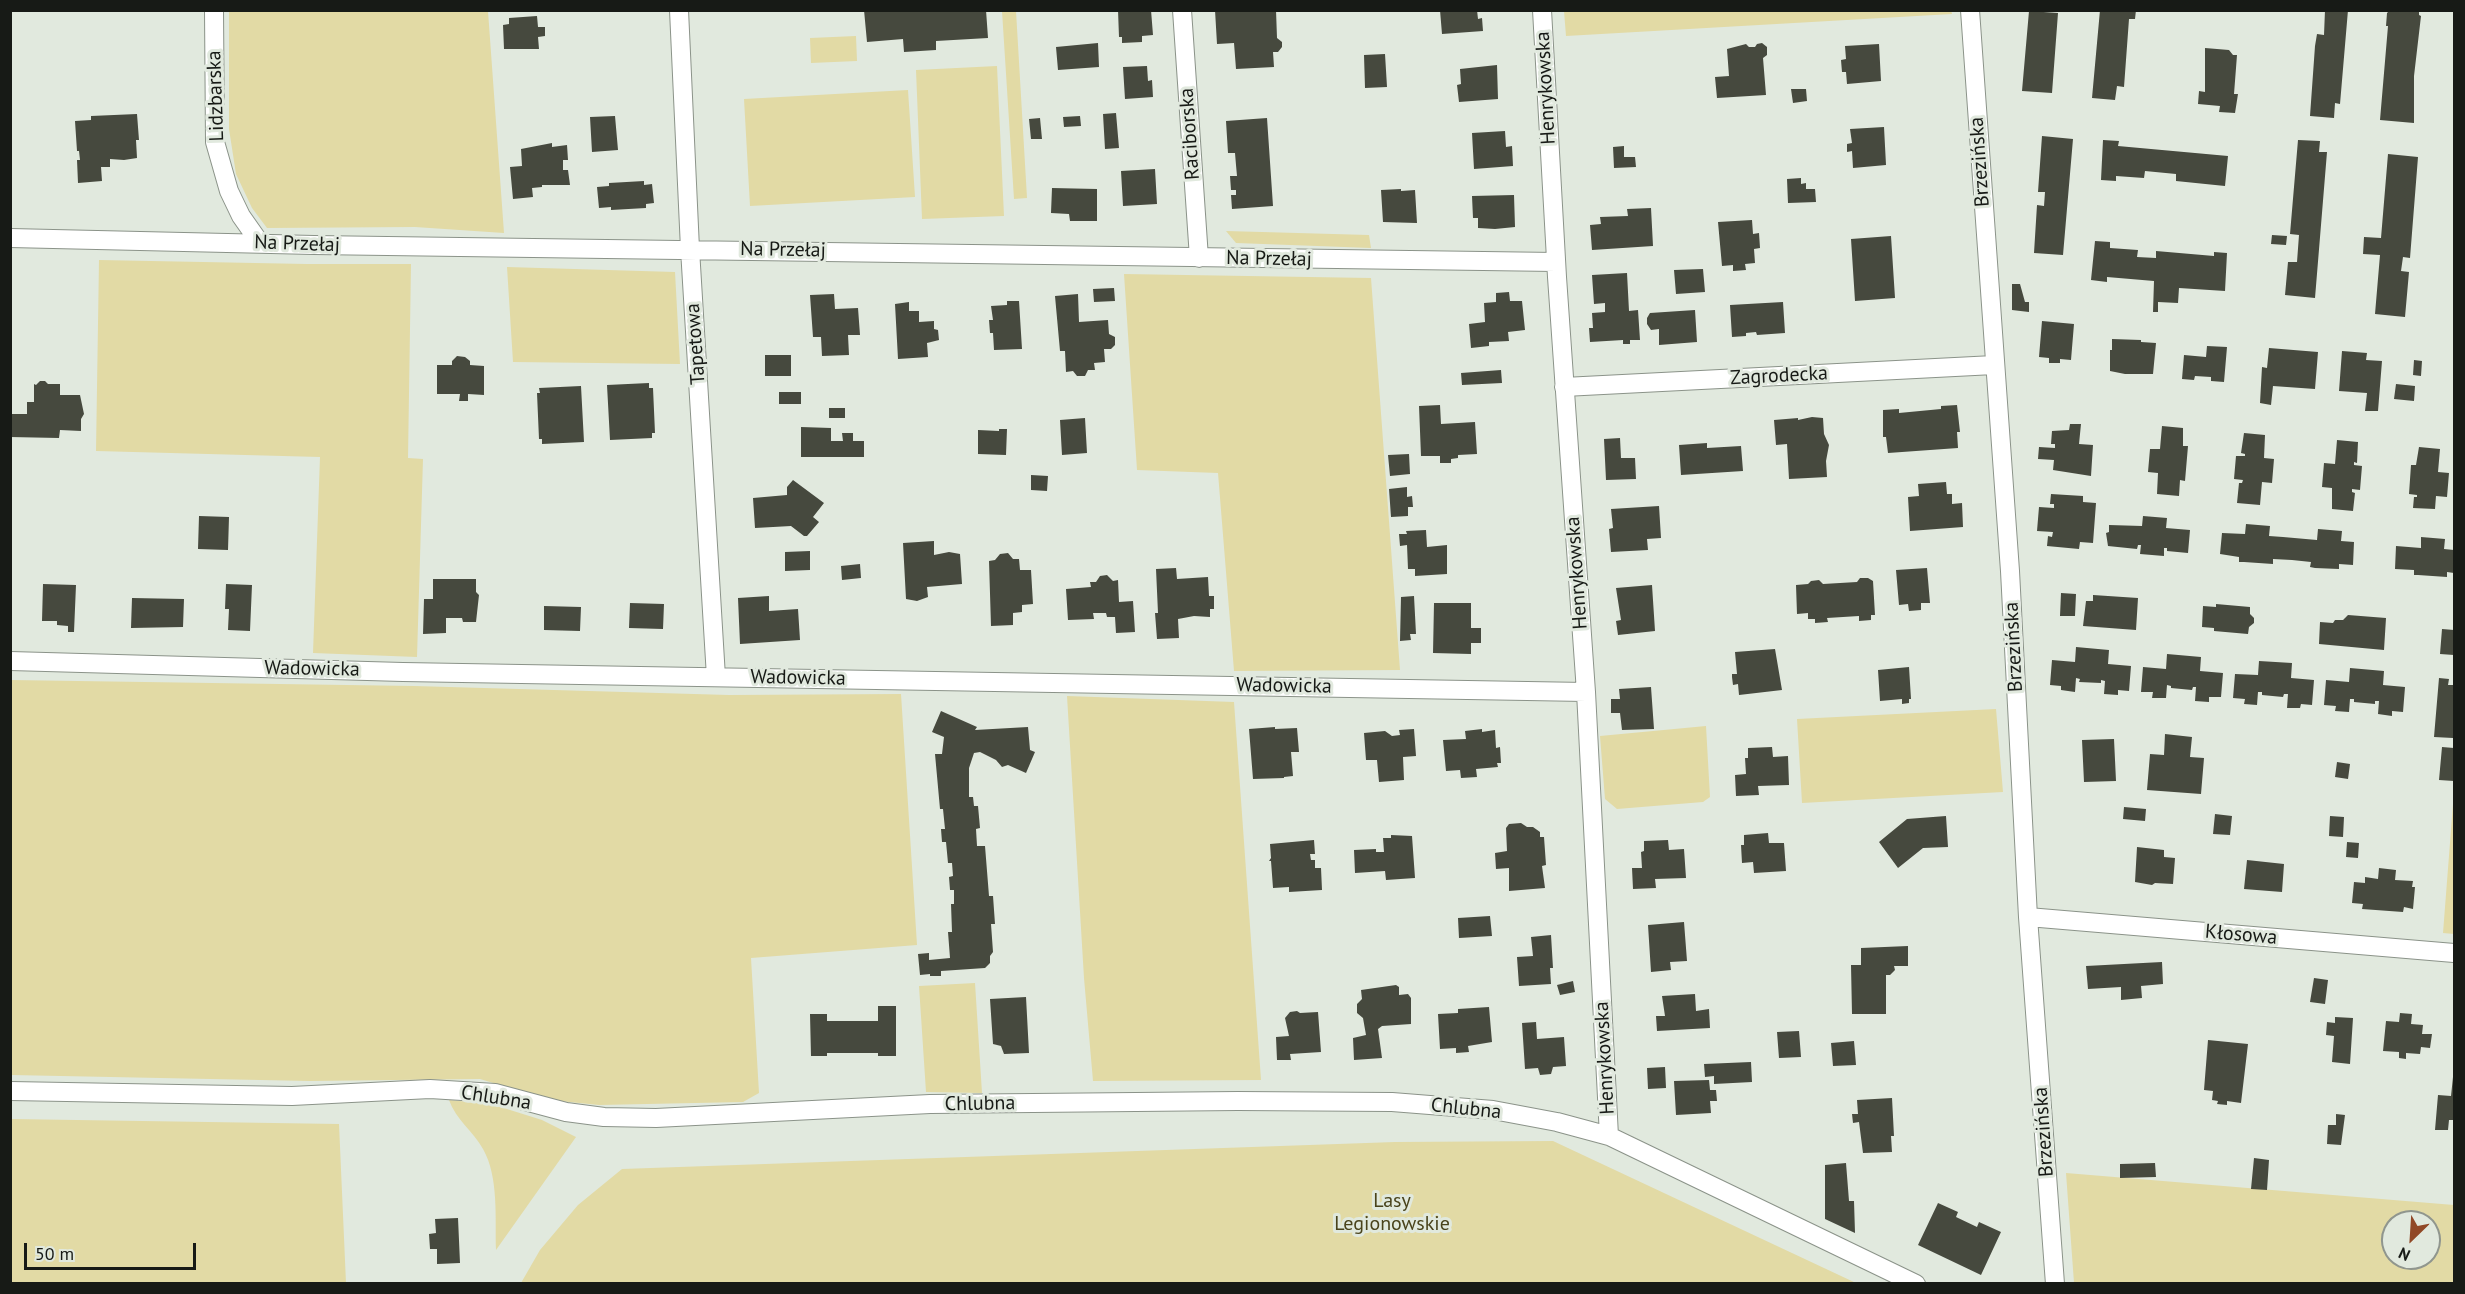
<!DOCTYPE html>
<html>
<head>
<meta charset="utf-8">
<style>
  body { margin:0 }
  #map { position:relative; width:2465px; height:1294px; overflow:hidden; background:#e1e9de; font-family:"PT Sans",sans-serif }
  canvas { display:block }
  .frame { position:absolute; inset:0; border:12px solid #171a16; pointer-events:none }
  .north { position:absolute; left:2381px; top:1210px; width:60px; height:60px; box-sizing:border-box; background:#e1e9de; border:2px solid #90968e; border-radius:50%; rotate:205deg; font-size:16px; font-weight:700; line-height:24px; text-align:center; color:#171a16 }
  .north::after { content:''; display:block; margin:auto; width:21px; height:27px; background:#914927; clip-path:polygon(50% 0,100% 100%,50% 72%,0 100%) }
  .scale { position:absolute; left:24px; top:1243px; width:172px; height:27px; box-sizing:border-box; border:3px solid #171a16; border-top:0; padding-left:8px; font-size:18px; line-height:21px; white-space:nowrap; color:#171a16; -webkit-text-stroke:4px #e1e9de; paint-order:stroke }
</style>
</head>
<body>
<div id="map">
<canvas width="2465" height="1294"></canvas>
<div class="frame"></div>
<div class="north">N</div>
<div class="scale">50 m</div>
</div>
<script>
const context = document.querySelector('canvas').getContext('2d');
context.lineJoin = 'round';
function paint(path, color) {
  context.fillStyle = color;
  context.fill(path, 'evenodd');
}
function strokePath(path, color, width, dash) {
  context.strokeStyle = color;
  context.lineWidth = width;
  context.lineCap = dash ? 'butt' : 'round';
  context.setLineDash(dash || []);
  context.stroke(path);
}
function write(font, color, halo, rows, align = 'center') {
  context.font = font + ' "PT Sans",sans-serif';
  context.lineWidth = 6;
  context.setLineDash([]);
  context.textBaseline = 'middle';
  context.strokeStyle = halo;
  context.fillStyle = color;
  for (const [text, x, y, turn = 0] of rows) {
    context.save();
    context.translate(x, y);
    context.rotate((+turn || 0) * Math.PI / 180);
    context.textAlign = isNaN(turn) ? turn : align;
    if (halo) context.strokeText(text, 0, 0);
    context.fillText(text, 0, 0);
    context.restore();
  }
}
const green = new Path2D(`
  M1951 10 1952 14 1566 36 1564 11Z
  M229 11H488L504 233 415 227 267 228 252 208 236 174 229 129Z
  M1002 11H1016L1027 198 1014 199Z
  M856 36 857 61 811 63 810 38Z
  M997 66 1004 216 922 219 916 70Z
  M908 90 915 197 750 206 744 99Z
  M1226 231 1369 235 1371 248 1236 243Z
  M99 260 307 264H411L408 458 423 459 417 657 313 653 320 457 96 451Z
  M507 267 675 272 680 364 513 362Z
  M1124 274 1371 278 1400 670 1234 671 1218 473 1137 470Z
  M10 680 414 686 729 695 901 694 917 945 751 958 759 1093 743 1102 599 1105 550 1100 480 1079 310 1081 11 1075Z
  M1067 696 1234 702 1261 1080 1093 1081 1084 978Z
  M1996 709 2003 792 1802 803 1797 719Z
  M1706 726 1710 797 1703 802 1617 809 1605 799 1600 736Z
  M2454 791V934L2443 933Z
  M975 983 982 1093 926 1092 919 986Z
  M449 1100 491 1104 542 1120 576 1137 496 1250C495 1219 499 1177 483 1149 473 1131 456 1120 449 1100Z
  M11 1119 339 1124 346 1283H11Z
  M1553 1141 1856 1283H521L540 1250 578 1205 622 1169 1395 1142Z
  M2066 1173 2454 1205V1283H2074ZM2393 1222H2429V1258H2393Z`);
const building = new Path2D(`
  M864 10H986L988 38 936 41V50L904 52 903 39 867 42Z
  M1118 10H1151L1153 35 1142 36V42L1122 43V37H1119Z
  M1215 10H1276L1277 38 1282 42V47L1278 52H1273L1274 67 1236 69 1234 43 1217 44Z
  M1440 10H1477L1478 19 1482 18 1483 31 1442 34Z
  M2100 10H2136L2135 19H2129L2124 87 2117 86 2115 100 2092 98Z
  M2325 10H2348L2340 104 2335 103 2334 118 2310 116 2315 46 2317 34 2324 35Z
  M2390 10H2419V15L2421 16 2414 76V123L2380 120 2388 26H2386L2387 13Z
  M2029 11 2058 13 2052 93 2022 91Z
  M537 16 538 27H545V36L538 37 539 49H504L503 25 509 24V18Z
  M1098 43 1099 67 1058 70 1056 47Z
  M1762 43 1767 47V55L1763 58 1766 95 1717 98 1715 77 1729 76 1727 49 1746 44 1749 47H1755L1757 44Z
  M1879 44 1881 81 1847 84 1846 72H1842L1841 60 1846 59 1845 46Z
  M2205 48 2229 50 2233 55H2237L2234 94H2238L2235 113 2219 112 2220 106 2198 104 2199 91 2205 92Z
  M1385 54 1387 87 1365 88 1364 55Z
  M1497 65 1498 99 1459 102 1457 85 1461 84 1460 69Z
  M1147 66 1148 81 1152 80 1153 97 1125 99 1123 67Z
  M1791 89H1806L1807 101 1793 103Z
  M1116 113 1119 148 1105 149 1103 114Z
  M137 114 139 140H136L137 158 124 160 110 159V167H101L102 181 78 183 77 160H80L79 151H77L75 121 91 120V116Z
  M615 116 618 150 592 152 590 117Z
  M1080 116 1081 126 1064 127 1063 117Z
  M1040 118 1042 139H1031L1029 119Z
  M1267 118 1273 206 1232 209 1231 195H1236V190H1231L1230 176H1237L1236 165 1235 153H1228L1226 121Z
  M1884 127 1886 165 1853 168 1852 151 1847 152V144L1852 143 1850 129Z
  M1505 131 1506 147 1512 146 1513 166 1474 169 1472 133Z
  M2042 136 2073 139 2063 255 2034 253 2037 205 2044 206 2045 192H2038Z
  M2103 140 2119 141 2118 146 2228 156 2225 186 2176 181V174L2145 171 2144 178 2116 176V181L2101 180Z
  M2298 140 2320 141 2319 152H2327L2315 298 2285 295 2288 262H2297L2299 235 2290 234Z
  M552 143V147L567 145 568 160H563V170H568L570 185H542V187L532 188 533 197 513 199 510 167 522 166 521 149Z
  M1624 146V157H1635L1636 167 1614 168 1613 147Z
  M2388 154 2418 157 2410 258 2403 257 2401 271 2409 272 2405 317 2375 314 2380 255 2363 254 2364 237 2381 238Z
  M1155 169 1157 204 1123 206 1121 171Z
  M1801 178V184L1806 183V189H1815L1816 202 1788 203 1787 179Z
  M644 181V185L652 184 654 203 646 204V208L611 210V207L599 208 597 187 609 186V183Z
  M1052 188 1097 189V221H1070L1069 214 1051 213Z
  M1401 189V191L1415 190 1417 223 1383 222 1381 190Z
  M1514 195 1515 227 1495 229 1478 228V218H1473L1472 196Z
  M1651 208 1653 246 1592 250 1590 225 1601 224 1600 217 1628 216 1627 209Z
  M1752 220 1753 234 1759 233 1760 248 1754 249 1755 263 1745 264 1746 270 1733 271V265L1722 266 1718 222Z
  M2272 235 2287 236 2286 245 2271 244Z
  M1891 236 1895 298 1855 301 1851 239Z
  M2095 241 2110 242V248L2138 250 2137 257 2156 258V251L2214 256V252L2227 253 2225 291 2179 288 2178 303 2158 302V312H2153L2154 281 2107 277V282L2091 280Z
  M1703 269 1705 292 1676 294 1674 270Z
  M1627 273 1629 311 1638 310 1640 340H1630V344H1623V340L1590 342 1589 328H1593L1592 313 1605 312V303L1594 304 1592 275Z
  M2012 284H2020L2025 302H2029V312L2012 310Z
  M1114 288 1115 301 1094 302 1093 289Z
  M1509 292 1510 301H1522L1525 330 1508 332 1509 341 1489 342V346L1471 348 1469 324 1485 322 1484 303 1496 302V293Z
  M834 294 835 309 858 308 860 335H848L849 355 822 356 821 337H813L810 295Z
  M1078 294 1079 322 1108 320 1109 334 1115 337V345L1111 349H1104L1105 362 1094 363 1095 370H1088L1085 376H1077L1073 371 1066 372 1065 351H1060L1055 296Z
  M1007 301H1019L1022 349 994 350 993 333H990L989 320H993L991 306 1007 305Z
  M909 302V311H919V322L934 321V329L938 330 939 340 927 343 928 357 898 359 895 304Z
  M1783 302 1785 333 1757 335 1756 332 1746 333V336L1732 337 1730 305Z
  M1695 310 1697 342 1659 345V329L1651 330 1647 324V318L1650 313Z
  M2042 321 2074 324 2071 360 2060 359V363H2049V358L2039 357Z
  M2112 339 2141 340V342L2156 343 2153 374H2125L2110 371V350H2112Z
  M2207 346 2227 347 2224 382 2211 381V377L2195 376 2194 380 2182 379 2184 355 2206 357Z
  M2269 348 2318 352 2315 389 2273 386 2271 405 2260 403 2262 367 2267 368Z
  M2342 351 2367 353 2366 360 2382 361 2378 411H2365L2367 393 2339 391Z
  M765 355H791V376H765Z
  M457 356 465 357 470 361V365L484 366V395L468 394V401H459L460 394H437V365H452V361Z
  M2414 360 2422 361 2421 376 2413 375Z
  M1501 370 1502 383 1462 385 1461 373Z
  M40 381H45L48 384H60V395H80L84 414 81 419V431L60 430 59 438 10 437V414H27V402H34V384L36 385Z
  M649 383V388H653L655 433H652V438L610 440 607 385Z
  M2396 384 2415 386 2414 401 2394 399Z
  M581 386 584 442 542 444V439H539L537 393H540L539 388Z
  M779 392H801V404H779Z
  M1440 405 1441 424 1475 422 1477 454 1458 455V458L1451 459V463H1440V456H1421L1419 406Z
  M1957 405 1960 432H1957L1958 448 1888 453 1886 437H1883V410L1899 409V413L1941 409V406Z
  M829 408H845V418H829Z
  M1812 417 1823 418 1824 434 1829 445 1826 461 1827 477 1789 479 1787 444 1776 445 1774 420 1798 418V420Z
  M1085 418 1087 453 1062 455 1060 420Z
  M2070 424H2081L2079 444 2093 445 2091 476 2053 470 2054 460 2038 459 2039 447 2055 448V444H2051L2052 431 2069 430Z
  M2162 426 2183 428V446H2188L2185 481 2180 480 2179 496 2157 494 2158 473 2148 472 2150 449H2160Z
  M801 427 831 428V441H843L842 433H853V441H864V457H801Z
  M999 429H1007L1006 455 978 454V430L999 431Z
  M2244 433 2265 435 2264 458 2274 459 2272 483 2262 482 2260 505 2237 503 2239 483H2242L2243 480 2234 479 2236 456H2245V454L2241 453Z
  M1620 438 1621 458H1635L1636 479 1606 480 1604 439Z
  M2337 440 2358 442 2357 463 2354 462V465L2362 466 2360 490 2352 489V492L2355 493 2353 511 2332 509V488L2322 487 2324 463 2335 464Z
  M1707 443V448L1741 446 1743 471 1681 475 1679 445Z
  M2419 447 2440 449 2438 472 2449 473 2447 497 2436 496 2435 509 2413 508 2414 497H2417V495L2409 494 2411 465H2416Z
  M1409 454 1410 474 1390 476 1388 455Z
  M1031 475 1048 476 1047 491 1031 490Z
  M793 480 824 503 813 517 819 522 807 536H804L791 526 755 528 753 498 787 495V487Z
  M1946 482 1947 494H1952V504L1962 503 1963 527 1910 531 1908 497 1919 496 1918 484Z
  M1407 487V497L1412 496 1413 507H1408V516L1391 517 1389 489Z
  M2051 494 2083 496V502L2096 503 2093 543 2080 542 2079 549 2047 546 2048 536 2052 537 2053 532 2037 531 2039 507 2054 508V504H2050Z
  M1659 506 1661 538 1647 539 1648 550 1611 552 1609 529 1613 528 1611 509Z
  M199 516 229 517 228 550 198 549Z
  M2143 516 2167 518 2166 528 2190 530 2188 553 2167 551V548H2164V556L2140 554 2141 545H2138L2137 549 2108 546 2106 533 2109 532V525L2142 526Z
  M2246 524 2270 526 2269 536 2283 537 2317 540 2318 529 2342 531 2341 541 2354 542 2353 565 2339 564V569L2315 568 2310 567 2311 562 2292 560 2273 559V564L2244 562H2239V557L2220 554 2222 533 2245 534Z
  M1426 530 1427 547 1447 545V574L1415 576V569H1408L1407 545 1400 546 1399 534H1407L1406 531Z
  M2421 537 2445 539 2444 549 2454 550V573L2447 572V577L2418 575H2414V570L2395 569 2396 546 2421 548Z
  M934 541V555L949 552 960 554 962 584 927 587 928 597 917 601 906 599 903 543Z
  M810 551V570L785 571V552Z
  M1008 553 1013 559H1019L1020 570H1031L1033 604 1022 605V612L1013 613V625L991 626 989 561 995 560 1000 554Z
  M860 564 861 578 842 580 841 566Z
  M1176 568 1177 579 1208 577 1209 596H1214V609H1210V617L1194 616 1178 619 1179 638 1157 639 1155 613H1158L1156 569Z
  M1927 568 1930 603H1921V610L1909 611 1908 604 1899 605 1896 570Z
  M1107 575 1113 581 1118 580 1119 602 1133 601 1135 632 1116 633 1115 617H1107L1106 613H1093L1094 619 1068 620 1066 589 1091 587 1090 582H1096L1100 576Z
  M1860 578H1868L1873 581 1875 615H1871V620L1859 621V616L1827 618 1828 622 1815 623V619H1808V613L1797 614 1796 585 1808 584 1811 581 1819 580 1823 584 1857 582Z
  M433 579H476V592L479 595 476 622H463L462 618H446V633L423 634 424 599H433Z
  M43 584 76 585 74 632H68V626L57 625V621H42Z
  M226 584 252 585 250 631 228 630 229 609H225Z
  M1652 585 1655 631 1618 635 1616 621 1621 620 1616 588Z
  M2061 593 2076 594 2075 616H2060Z
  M2093 595 2138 598 2136 630 2083 626 2086 601H2093Z
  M769 596V611L798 609 800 640 740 644 738 598Z
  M1414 596 1416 634H1410L1411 640 1400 641 1401 597Z
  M132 598 184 599 183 627 131 628Z
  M630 603 664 604 663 629 629 628Z
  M1434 603H1471V628H1481V643H1471V654L1433 653Z
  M2216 604 2250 607V614L2254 618V623L2249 627 2248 634 2214 631V628L2202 627 2203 606 2216 607Z
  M544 606 581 607 580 631 544 630Z
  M2348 615 2386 618 2384 650 2319 644 2320 622 2333 623 2335 620H2343Z
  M2442 629 2454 630V655L2440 654Z
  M2076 647 2109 650 2108 664 2131 666 2129 691 2118 690V695L2104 694 2105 681 2101 680V683L2079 682 2080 679 2076 678 2075 692 2061 690V686L2050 685 2052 660 2075 662Z
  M1775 649 1782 690 1739 695 1738 684 1733 685 1732 677V674H1737L1735 652Z
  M2167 654 2201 657 2200 671 2223 673 2221 697H2209V702L2195 701 2196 687H2193L2192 690 2171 688V686L2167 685 2166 698H2152L2153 692H2141L2143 667 2166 669Z
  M2259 661 2292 663 2291 678 2314 680 2312 705 2301 704 2300 708H2287L2288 694H2284L2283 697 2262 695V692H2258L2257 705 2244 704 2245 699 2233 698 2235 674 2258 675Z
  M1909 667 1911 699H1909V703L1902 704V699L1880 701 1878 670Z
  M2350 668 2384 671 2383 685 2405 687 2403 712 2392 711V716L2378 714 2379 701H2375V704L2354 702V699H2350L2349 712 2335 711 2336 706 2324 705 2326 680 2349 682Z
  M2439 678 2449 679 2448 685H2454L2453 738 2434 737Z
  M1651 687 1654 729 1622 730 1620 713H1611V699H1620L1619 689Z
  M941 711 977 727 975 730 1028 727 1030 750 1035 752 1026 773 1008 765 1002 767 996 760 980 752 974 753 969 768V797H973L974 806H978L980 828 976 829 977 846H985L989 896H993L995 924H991L993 952 990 956V963L985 968 941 971V976H930V974L920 975 918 954 929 953V960L950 958 948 932H952L951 904H954V890H950L949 877 953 876 952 863H948L946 842H942L941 829H945L943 809H940L935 754H942L944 737 932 732Z
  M1275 727V729L1297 728 1299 752H1291L1293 776 1284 777V778L1253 779 1249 729Z
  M1414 729 1416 756 1403 757 1404 780 1379 782 1377 760H1366L1364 733 1385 731 1392 736 1400 735 1399 730Z
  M1482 729V732L1495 730 1496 748 1500 747 1501 763H1497L1498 767 1476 769 1477 777 1461 778 1460 770 1446 771 1443 740 1466 739 1465 731Z
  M2165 734 2192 737 2190 757 2204 758 2201 794 2147 790 2150 754 2164 755Z
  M2114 739 2116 781 2084 782 2082 740Z
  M1772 747 1773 757 1788 756 1789 785 1758 786 1759 795 1736 796 1735 775 1746 774 1745 758H1748V748Z
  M2442 747 2454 748V781L2439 780Z
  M2337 762 2350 764 2348 779 2335 777Z
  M2124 807 2146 809 2145 821 2123 819Z
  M2215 814 2232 816 2230 835 2213 834Z
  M1946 816 1948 847 1923 848 1898 868 1879 842 1907 819Z
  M2330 816 2344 817 2343 837 2329 836Z
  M1521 823 1527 827H1533L1540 832V837H1544L1546 865 1542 866 1545 888 1509 891V868L1496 869 1495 853 1507 851 1506 828 1509 824Z
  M1768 833 1769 843H1784L1786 871 1754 873 1753 862 1742 863 1741 845H1744V835Z
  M1391 835 1412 836 1415 878 1386 880 1385 871 1355 873 1354 850 1376 849V852H1384L1383 838H1391Z
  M1314 840 1315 854H1310L1311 860H1315V868H1321L1322 890 1289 892V887L1273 888 1271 861H1269L1271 858 1270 844Z
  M1668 840 1669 850 1684 849 1686 878 1655 879 1656 888 1633 889 1632 868H1642L1641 852 1644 851V841Z
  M2347 842 2359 843 2358 858 2346 857Z
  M2137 847 2164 850V857L2175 858 2173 884 2155 883 2152 885 2135 882Z
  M2247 860 2284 864 2282 892 2244 889Z
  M2379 868 2396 870 2395 880 2413 881 2412 887H2415L2413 909 2404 907 2403 912 2362 909 2363 904 2352 903 2354 882 2365 883V877L2378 879Z
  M1490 916 1492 936 1459 938 1458 918Z
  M1684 922 1687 961 1670 962 1671 970 1651 972 1648 925Z
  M1551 935 1553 968H1550L1551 984 1519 986 1517 957 1533 956 1531 937Z
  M1908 946V966H1894L1895 970 1890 975H1886V1014H1852L1851 965H1861V948Z
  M2162 962 2163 984 2141 986 2142 998 2121 1000V987L2088 989 2086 966Z
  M2314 978 2328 980 2325 1004 2310 1002Z
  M1573 981 1575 992 1560 995 1557 985Z
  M1396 985 1399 987V995L1408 994 1411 998V1024L1382 1026 1378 1029 1382 1058 1354 1060 1353 1038 1366 1035 1363 1018 1357 1013V1004L1362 999 1361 990Z
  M1695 994 1696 1011 1709 1009 1710 1028 1657 1031 1656 1016H1665L1662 996Z
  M1026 997 1029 1053 1004 1054 1001 1046 993 1044 990 999Z
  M878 1006H896V1056H878V1053H827V1056H811L810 1014H827V1021H878Z
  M1489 1007 1492 1042 1468 1046 1469 1052 1456 1053V1048L1440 1049 1438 1014 1458 1013V1009Z
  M1297 1011 1300 1013 1318 1012 1321 1052 1290 1054 1291 1060H1277L1276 1037 1289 1036 1285 1018 1290 1012Z
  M2400 1013 2412 1014 2411 1024 2423 1025 2422 1034H2432L2430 1048 2421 1047 2420 1054 2406 1053V1059L2399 1058V1052L2383 1051 2386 1021 2399 1022Z
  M2335 1017 2353 1018 2350 1064 2332 1062 2334 1036 2326 1035 2327 1022 2335 1023Z
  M1536 1022 1537 1039 1564 1037 1566 1066 1553 1067 1551 1074 1540 1075 1538 1068 1525 1069 1522 1023Z
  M1799 1031 1801 1057 1779 1058 1777 1032Z
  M2208 1040 2248 1044 2241 1103 2227 1101V1105L2217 1104 2218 1101 2212 1100 2213 1091 2204 1090Z
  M1854 1041 1856 1065 1833 1066 1831 1043Z
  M1751 1062 1752 1082 1714 1084V1076L1705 1077 1704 1064Z
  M1665 1067 1666 1088 1648 1089 1647 1068Z
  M2453 1077 2454 1120H2449L2448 1130H2435L2438 1095 2451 1096Z
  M1709 1080 1710 1090H1716L1717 1101H1710L1711 1113 1676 1115 1674 1081Z
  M1892 1098 1894 1136H1891L1892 1152 1863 1153 1859 1122 1853 1123 1852 1114H1858L1857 1100Z
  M2336 1114 2345 1115 2341 1145 2327 1144 2328 1125H2336Z
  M2254 1158 2269 1160 2267 1190 2251 1189Z
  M1846 1163 1849 1201H1854L1855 1233 1825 1219V1165Z
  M2155 1163 2156 1177 2120 1178V1164Z
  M1938 1203 1958 1212 1956 1217 1977 1227 1979 1222 2001 1232 1981 1275 1918 1245Z
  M458 1218 460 1263 437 1264V1249H430L429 1234 436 1233 435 1219Z`);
const minor = new Path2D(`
  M214 10 215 142 229 191 241 216 260 243
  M679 10 690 249 716 677
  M1182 10 1199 258
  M1542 10 1557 277 1586 692 1609 1136
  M1970 10 2010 571 2028 917 2055 1284
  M10 238 314 245 1556 262
  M1564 387 1994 365
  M10 661 403 672 1586 692
  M2028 917 2454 953
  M10 1091 292 1096 430 1089 495 1093 566 1112 604 1117 656 1118 930 1104 1238 1101 1392 1102 1493 1110 1557 1122 1609 1136 1916 1284`);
const streetNames = [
  ["Henrykowska",1546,88,-93],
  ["Lidzbarska",216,96,-92],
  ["Raciborska",1190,134,-94],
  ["Brzezińska",1980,162,-94],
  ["Na Przełaj",297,244,2],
  ["Na Przełaj",783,250,1],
  ["Na Przełaj",1269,259,1],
  ["Tapetowa",696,344,-94],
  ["Zagrodecka",1779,376,-3],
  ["Henrykowska",1577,573,-94],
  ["Brzezińska",2014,647,-93],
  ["Wadowicka",312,669,1],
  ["Wadowicka",798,678,1],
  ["Wadowicka",1284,686,1],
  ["Kłosowa",2241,935,5],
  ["Henrykowska",1605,1058,-93],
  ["Chlubna",496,1098,9],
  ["Chlubna",980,1104,-1],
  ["Chlubna",1466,1109,6],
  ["Brzezińska",2044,1132,-94]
];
const parkNames = [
  ["Lasy",1392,1201],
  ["Legionowskie",1392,1224]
];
paint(green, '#e2daa5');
paint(building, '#46493e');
strokePath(minor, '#8b9389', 20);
strokePath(minor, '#fff', 18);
write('20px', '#171a16', '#e1e9de', streetNames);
write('20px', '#49431b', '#e1e9de', parkNames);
</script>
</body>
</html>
